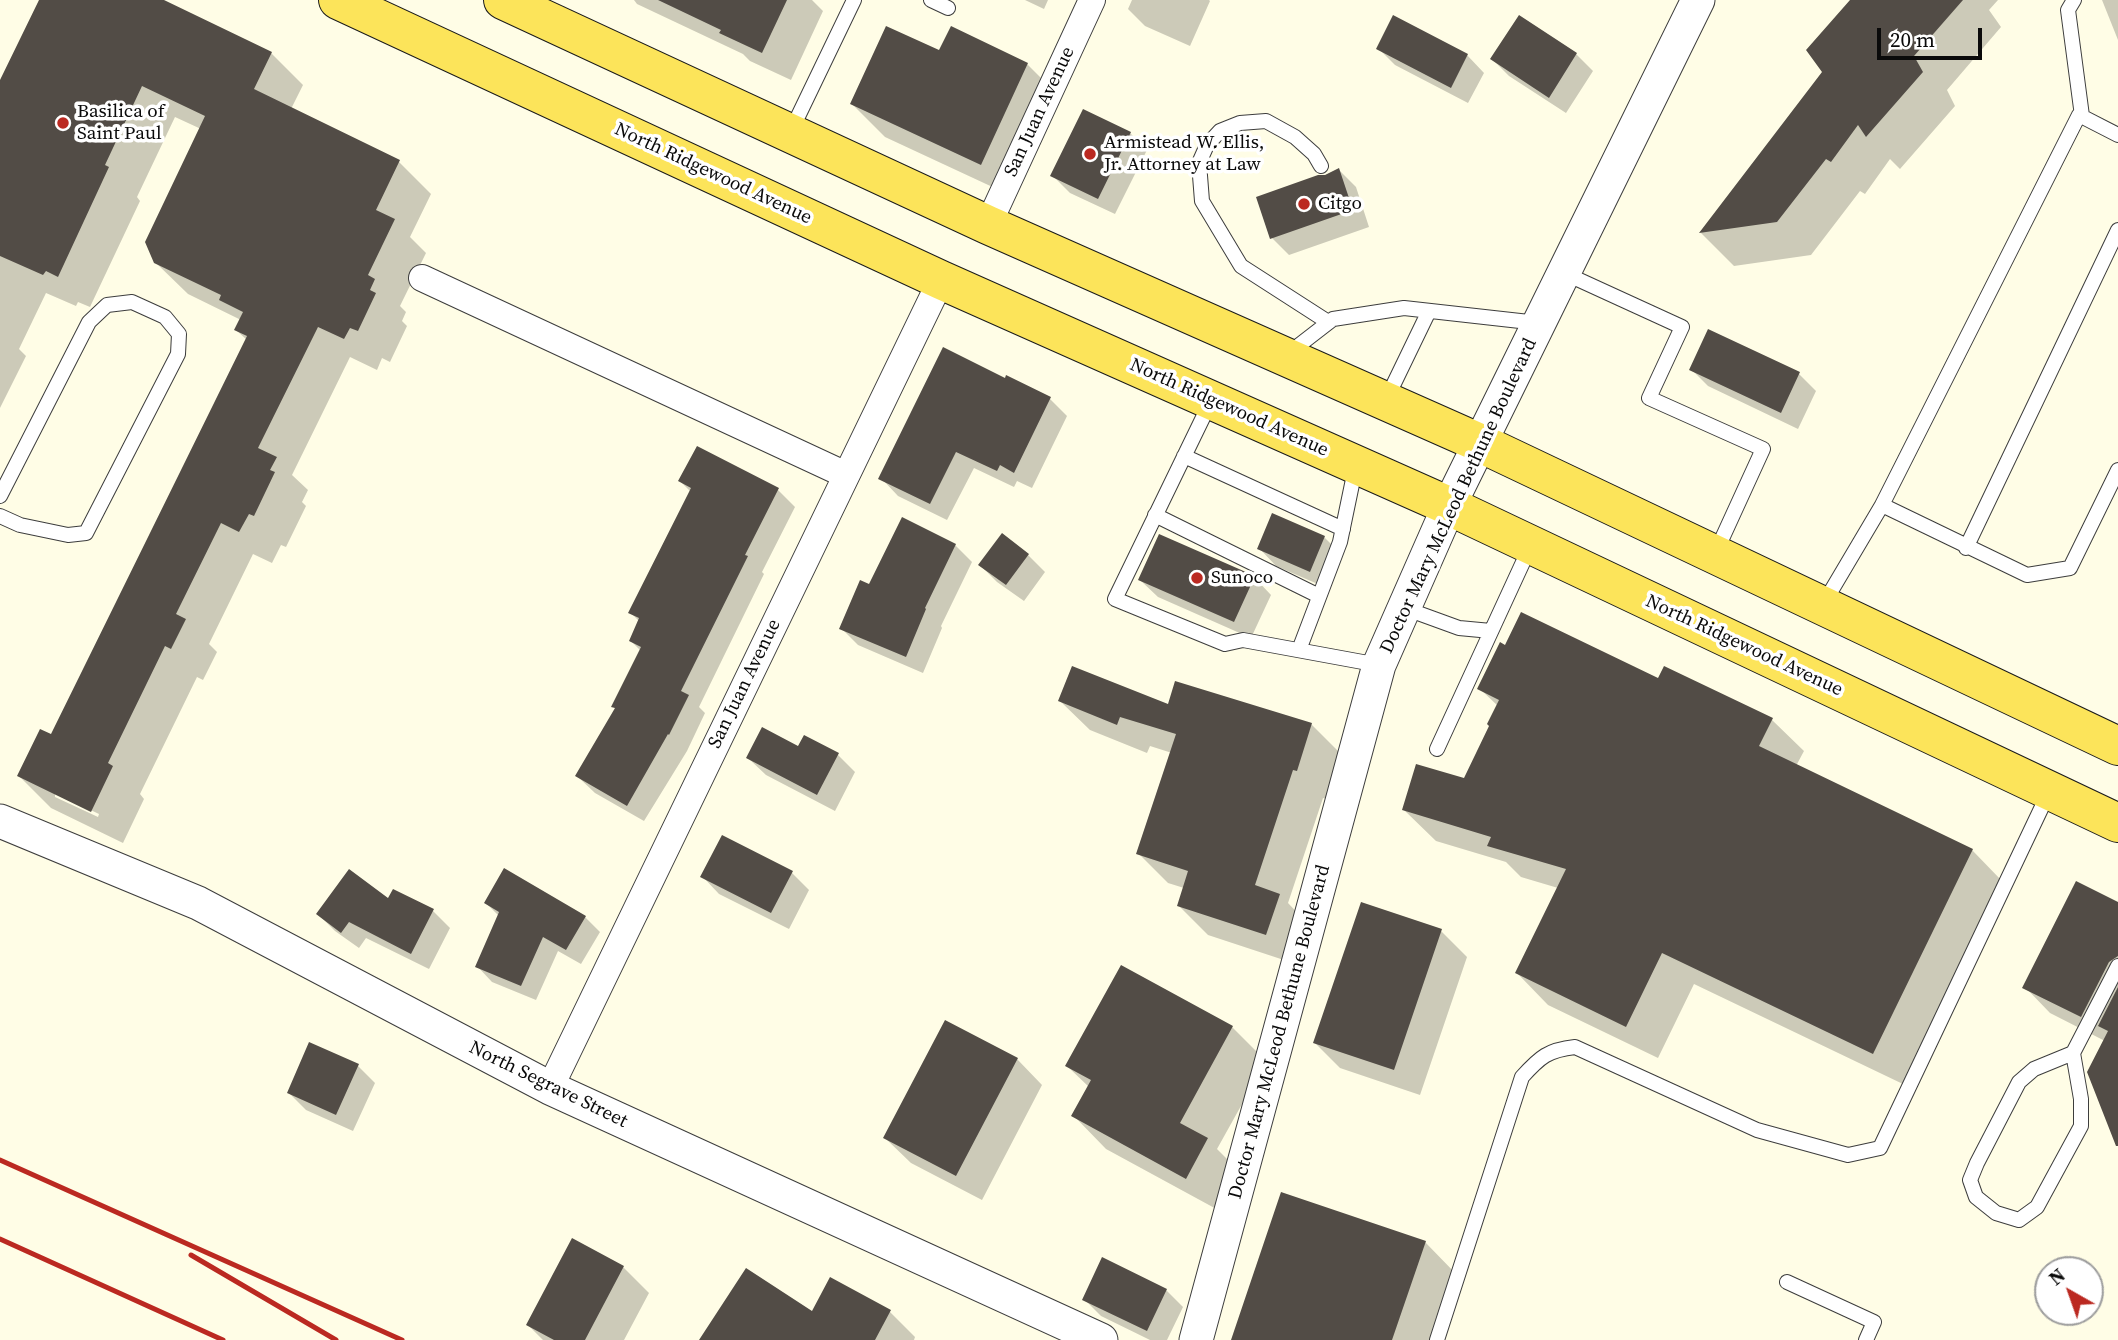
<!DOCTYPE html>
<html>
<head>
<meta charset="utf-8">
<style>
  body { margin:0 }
  #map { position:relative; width:2118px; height:1340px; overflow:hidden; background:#fffde6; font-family:"Source Serif 4",serif }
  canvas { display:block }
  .north { position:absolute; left:2034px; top:1256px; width:70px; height:70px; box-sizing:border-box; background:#fff; border:2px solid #9d9d9d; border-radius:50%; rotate:320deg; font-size:19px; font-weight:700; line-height:28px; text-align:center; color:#0a0a0a }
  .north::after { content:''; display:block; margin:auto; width:24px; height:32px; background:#bb2921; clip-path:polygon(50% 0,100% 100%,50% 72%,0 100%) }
  .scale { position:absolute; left:1877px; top:28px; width:105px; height:32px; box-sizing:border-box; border:4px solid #0a0a0a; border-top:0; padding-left:9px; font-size:21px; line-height:24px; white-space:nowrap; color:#0a0a0a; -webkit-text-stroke:5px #fff; paint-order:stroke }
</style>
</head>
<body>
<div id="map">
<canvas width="2118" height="1340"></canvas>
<div class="north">N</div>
<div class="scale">20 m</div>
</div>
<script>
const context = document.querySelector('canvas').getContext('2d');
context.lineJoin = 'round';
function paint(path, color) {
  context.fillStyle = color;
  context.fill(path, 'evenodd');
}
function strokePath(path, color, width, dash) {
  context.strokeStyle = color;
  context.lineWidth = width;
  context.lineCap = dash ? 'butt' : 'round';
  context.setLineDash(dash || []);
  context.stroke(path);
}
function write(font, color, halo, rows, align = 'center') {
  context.font = font + ' "Source Serif 4",serif';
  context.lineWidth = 7;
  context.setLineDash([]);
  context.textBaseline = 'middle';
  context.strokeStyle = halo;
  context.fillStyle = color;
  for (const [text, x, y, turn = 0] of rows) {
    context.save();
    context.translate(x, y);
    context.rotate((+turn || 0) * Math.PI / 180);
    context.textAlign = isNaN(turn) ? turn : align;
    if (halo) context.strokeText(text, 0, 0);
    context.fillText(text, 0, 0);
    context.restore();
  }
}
const shadow = new Path2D(`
  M41 0H159L271 53 303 85 291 109 399 162 431 194 410 237 426 253 400 306 406 312 402 321 407 326 390 362 382 358 377 370 350 357 292 475 308 490 302 502 306 506 286 547 281 545 272 563 253 554 209 644 217 652 203 680 197 677 140 794 144 799 123 843 51 808 19 776 52 737 247 340 236 330 241 320 188 294 155 262 201 129 175 117 137 197 140 201 90 307 78 302 76 306 46 293 19 349 26 356 0 408V84ZM55 793 99 814 98 817 55 797Z
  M634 0H812L823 11 791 80 750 61 743 54 637 4Z
  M1025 0H1048L1044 9Z
  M1132 0H1209L1210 1 1190 46 1145 26 1128 9Z
  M1852 0H1998L1989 10 2001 27 1947 90 1955 106 1900 169 1890 159 1865 194 1860 191 1811 255 1734 266 1701 233 1825 72Z
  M2102 0H2118V40Z
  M1519 18 1576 54 1593 71 1566 113 1509 76 1492 59Z
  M1378 48 1467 55 1484 73 1468 103 1395 65Z
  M940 53 1027 64 1061 98 1014 197 885 137 852 104Z
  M1130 133 1147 150 1115 214 1070 193 1052 175Z
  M1339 170 1356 187 1369 227 1289 255 1272 238Z
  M1691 369 1799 374 1816 391 1798 429 1708 386Z
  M1006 380 1050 399 1067 416 1032 488 1017 481 1014 487 974 468 947 520 898 496 881 478Z
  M680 481 778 490 795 507 762 572 764 574 699 707 705 713 687 751 644 821 595 793 577 776 616 709 613 706 641 651 631 641 640 622 630 612 691 492Z
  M1324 537 1341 554 1327 588 1276 566 1259 548Z
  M955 545 972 562 941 626 942 628 923 673 858 645 841 628 870 587Z
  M1028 555 1045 572 1024 601 997 582 980 565Z
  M1254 577 1271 595 1251 638 1158 597 1140 580Z
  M1659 681 1772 720 1804 751 1796 766 1972 850 2003 882 1905 1085 1694 984 1658 1058 1548 1005 1517 973 1558 888 1521 877 1506 862 1436 841 1404 810 1465 780 1491 726 1498 706 1479 688Z
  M1060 701 1169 706 1311 724 1341 754 1327 799 1323 798 1288 903 1309 925 1296 964 1208 935 1179 906 1184 888 1168 883 1138 853 1172 753 1150 746 1147 753 1090 730Z
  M838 755 855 772 835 811 766 775 748 758Z
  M792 873 809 890 789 929 719 894 702 876Z
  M389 901 433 911 450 928 429 969 366 938 359 948 335 931 318 914Z
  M486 903 585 917 600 932 581 964 558 951 536 1000 492 982 477 966 499 916Z
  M2118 904V1125L2105 1041 2050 1013 2025 987Z
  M1441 931 1467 957 1420 1095 1340 1068 1315 1043Z
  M1122 967 1232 1027 1266 1061 1217 1149 1241 1173 1220 1211 1106 1149 1073 1115 1089 1087 1067 1066Z
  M1017 1059 1042 1085 982 1200 911 1163 885 1138Z
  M358 1066 375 1083 353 1131 306 1110 289 1093Z
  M572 1241 623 1267 649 1293 624 1340H543L528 1325Z
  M1425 1242 1458 1276 1436 1340H1233Z
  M1166 1290 1183 1307 1167 1340H1150L1101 1316 1084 1299Z
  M890 1312 915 1337 914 1340H701L813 1314Z`);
const building = new Path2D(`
  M39 0H164L272 52 254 89 400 160 376 210 395 219 368 275 375 279 370 290 376 293 358 331 350 328 344 339 318 327 258 448 277 457 270 470 275 472 254 516 249 514 239 532 221 523 176 614 186 619 171 649 165 646 108 763 113 766 91 812 17 776 40 729 51 734 247 336 234 330 243 312 219 300 221 295 154 263 145 242 205 116 142 86 105 165 109 167 58 277 46 271 43 275 0 256V80Z
  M658 0H787L762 53 719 33 721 30Z
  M1850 0H1963L1914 56 1923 72 1866 137 1858 125 1831 162 1826 159 1777 222 1699 233 1822 72 1806 50Z
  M1393 15 1468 54 1451 88 1376 49Z
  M1519 15 1577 53 1549 98 1490 59Z
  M886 26 939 50 951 26 1028 63 981 165 850 104Z
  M1083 109 1131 132 1098 199 1050 176Z
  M1339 168 1353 210 1270 239 1256 197 1318 175H1325Z
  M1708 329 1800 372 1781 413 1689 370Z
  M943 347 1005 378 1006 375 1051 397 1014 473 1000 465 997 471 956 452 930 504 878 479Z
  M697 446 779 488 745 555 748 556 681 691 689 695 669 735 668 734 627 806 575 776 615 708 611 707 641 647 629 641 639 618 628 613 691 488 678 481Z
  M1272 513 1325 536 1310 572 1257 549Z
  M902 517 956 544 925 608 926 609 906 657 839 629 860 580 869 584Z
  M1002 533 1029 554 1006 585 978 565Z
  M1159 534 1255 576 1234 622 1138 580Z
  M1521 612 1658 678 1664 666 1773 718 1759 746 1973 849 1873 1054 1662 953 1626 1027 1515 973 1566 869 1487 846 1491 837 1402 810 1416 764 1464 778 1489 726 1487 724 1499 700 1477 689 1500 642 1505 645Z
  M1072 666 1168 704 1175 681 1312 723 1297 771 1293 770 1255 885 1280 894 1266 935 1177 906 1188 871 1136 854 1176 734 1120 717 1117 725 1058 701Z
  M762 727 798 746 804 735 839 753 817 795 746 758Z
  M722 835 793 871 771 913 700 877Z
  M504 868 586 916 566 950 543 937 521 986 475 967 499 912 484 903Z
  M349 869 388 898 393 889 434 909 411 954 349 922 341 933 316 914Z
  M2076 881 2118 902V956L2109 962 2081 1017 2022 988Z
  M1361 902 1442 929 1394 1070 1313 1043Z
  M1121 965 1233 1026 1180 1123 1208 1138 1186 1179 1071 1116 1091 1080 1065 1066Z
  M2118 987V1146H2116L2087 1072 2108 1031 2098 1026Z
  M945 1020 1018 1058 956 1176 883 1138Z
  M309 1042 359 1064 336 1115 287 1093Z
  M1281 1192 1426 1241 1392 1340H1231Z
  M572 1238 624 1266 585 1340H554L526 1325Z
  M1102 1257 1167 1289 1147 1331 1082 1300Z
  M746 1268 812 1311 830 1277 891 1310 875 1340H699Z`);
const service = new Path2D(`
  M931 0 948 8
  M2074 0 2068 10 2082 116
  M791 131 854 0
  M2118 135 2079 115 1882 505 2027 575 2070 568 2118 470
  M1321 166 1314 154 1295 137 1266 121 1240 123 1220 131 1207 145 1199 163 1202 201 1241 266 1328 322
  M1564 273 1682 327 1649 398 1763 449 1715 554
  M1289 353 1333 319 1404 308 1538 323
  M1386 400 1429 311
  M1211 401 1115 599 1225 644 1243 640 1379 665
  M1184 456 1343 529
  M0 496 89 322 107 305 132 302 165 317 179 334 178 354 86 533 68 535 20 525 0 516
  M1155 515 1319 596
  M1966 548 2118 230
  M1824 603 1882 505
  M1404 608 1459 628 1491 631
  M1299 650 1340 542 1356 465
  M1437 749 1530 547
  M2073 1053 2034 1069 2019 1082 1977 1163 1970 1180 1976 1197 1996 1213 2019 1220 2037 1207 2081 1126V1099L2073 1053 2118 966
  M1787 1282 1874 1322 1866 1340
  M1437 1340 1522 1077C1540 1057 1548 1050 1575 1047L1757 1130 1848 1155 1880 1148 2049 792`);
const minor = new Path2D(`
  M988 225 1092 0
  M422 278 846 475
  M550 1088 941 280`);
const tertiary = new Path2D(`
  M0 821 198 903 550 1088 1101 1340
  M1196 1340 1379 665 1449 506 1698 0`);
const primary = new Path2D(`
  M338 0 941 280 1449 506 2118 823
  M503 0 988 225 1480 443 2118 746`);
const rail = new Path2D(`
  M0 1160 402 1340
  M0 1239 223 1340
  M191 1255 336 1340`);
const markers = [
  [63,123,7,"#bb2921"],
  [1090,154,7,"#bb2921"],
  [1304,204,7,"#bb2921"],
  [1197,578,7,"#bb2921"]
];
const poiNames = [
  ["Basilica of",77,112],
  ["Saint Paul",77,134],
  ["Armistead W. Ellis,",1104,143],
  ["Jr. Attorney at Law",1104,165],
  ["Citgo",1318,204],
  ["Sunoco",1211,578]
];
const streetNames = [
  ["San Juan Avenue",1040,112,-65],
  ["North Ridgewood Avenue",713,174,25],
  ["North Ridgewood Avenue",1229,408,24],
  ["Doctor Mary McLeod Bethune Boulevard",1459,496,-65],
  ["North Ridgewood Avenue",1744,646,25],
  ["San Juan Avenue",745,684,-64],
  ["Doctor Mary McLeod Bethune Boulevard",1280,1032,-75],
  ["North Segrave Street",548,1085,26]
];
paint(shadow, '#0003');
paint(building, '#524c46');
strokePath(service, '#3d3d3d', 16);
strokePath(minor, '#3d3d3d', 28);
strokePath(tertiary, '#3d3d3d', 35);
strokePath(primary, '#1b1b1b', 40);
strokePath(service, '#fff', 14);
strokePath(minor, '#fff', 26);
strokePath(tertiary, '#fff', 33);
strokePath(primary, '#fce45a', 38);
strokePath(rail, '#bb2921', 5);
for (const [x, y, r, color] of markers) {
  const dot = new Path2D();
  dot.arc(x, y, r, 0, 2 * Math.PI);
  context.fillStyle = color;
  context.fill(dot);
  strokePath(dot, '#fff', 2.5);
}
write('19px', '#0a0a0a', '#fff', poiNames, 'left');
write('19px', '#0a0a0a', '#fff', streetNames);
</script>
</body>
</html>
